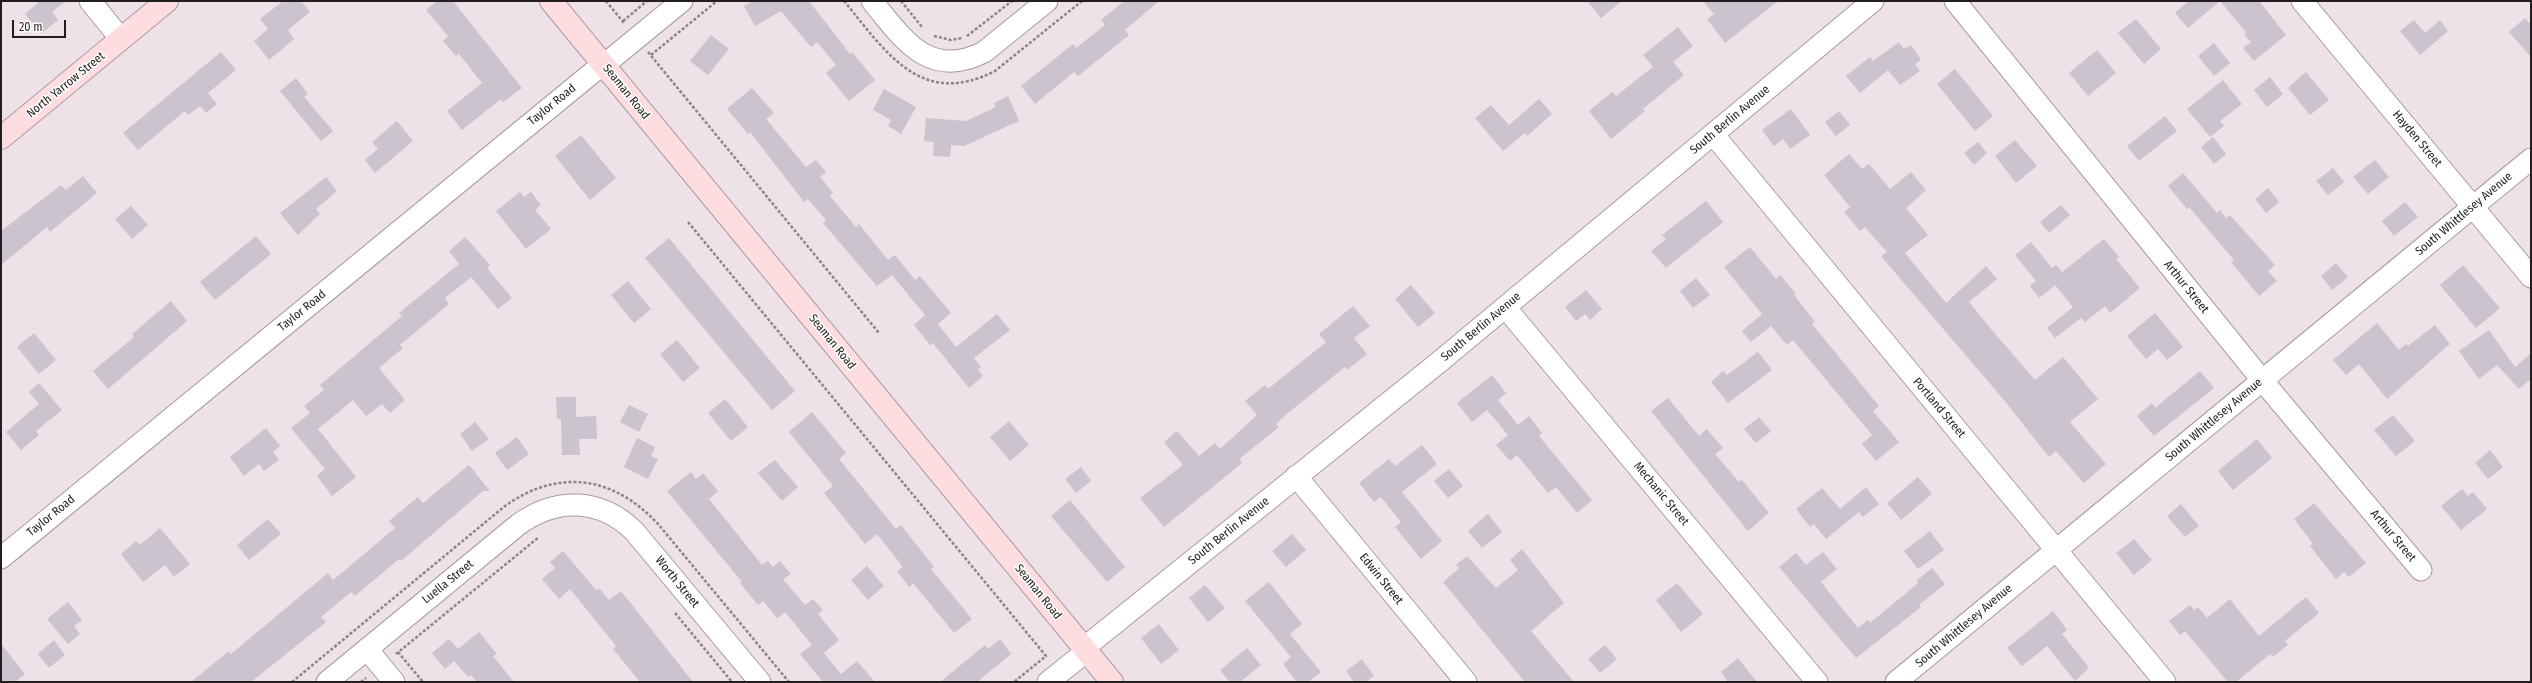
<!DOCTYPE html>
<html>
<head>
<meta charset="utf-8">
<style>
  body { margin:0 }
  #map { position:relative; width:2532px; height:683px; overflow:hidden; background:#eee1e7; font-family:"Fira Sans Condensed",sans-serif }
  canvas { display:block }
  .frame { position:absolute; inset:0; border:2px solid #221d1f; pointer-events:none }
  .scale { position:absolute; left:12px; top:20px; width:54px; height:18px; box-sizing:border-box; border:2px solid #221d1f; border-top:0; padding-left:5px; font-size:12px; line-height:14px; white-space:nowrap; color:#221d1f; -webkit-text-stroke:3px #fff; paint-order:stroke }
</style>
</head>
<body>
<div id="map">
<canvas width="2532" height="683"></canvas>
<div class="frame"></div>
<div class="scale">20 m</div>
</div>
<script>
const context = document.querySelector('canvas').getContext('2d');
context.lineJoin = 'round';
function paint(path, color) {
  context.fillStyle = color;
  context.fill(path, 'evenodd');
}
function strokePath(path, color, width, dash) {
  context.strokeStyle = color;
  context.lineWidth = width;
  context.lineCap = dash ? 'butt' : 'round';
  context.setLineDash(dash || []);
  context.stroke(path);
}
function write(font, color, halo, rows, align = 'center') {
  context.font = font + ' "Fira Sans Condensed",sans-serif';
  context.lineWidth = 3;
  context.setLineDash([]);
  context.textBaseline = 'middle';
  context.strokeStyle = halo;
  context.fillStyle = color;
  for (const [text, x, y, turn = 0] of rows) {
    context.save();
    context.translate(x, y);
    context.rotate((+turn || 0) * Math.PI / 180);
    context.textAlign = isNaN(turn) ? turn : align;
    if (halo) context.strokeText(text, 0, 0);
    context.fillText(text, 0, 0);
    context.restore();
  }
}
const building = new Path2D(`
  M40 1H66L52 12 58 20 41 34 25 14Z
  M283 1H301L310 12 288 30 294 39 269 60 254 41 268 29 260 19Z
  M437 1H453L522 88 503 102 501 99 462 130 447 111 482 83 459 54 456 56 443 41 448 36 426 10Z
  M753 1H809L850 54 852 52 875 80 849 101 826 73 836 65 817 42 811 47 781 11 755 26 744 6Z
  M1124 1H1159L1125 30 1129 35 1078 76 1074 72 1035 104 1021 86 1073 44 1076 48 1105 25 1101 20Z
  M1587 1H1622L1601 18Z
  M1703 1H1778L1725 43 1707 19 1714 14Z
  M2189 1H2259L2286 35 2254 61 2243 48 2251 42 2244 34 2246 32 2220 1 2188 28 2175 13Z
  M2525 18 2531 25V57L2509 32Z
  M2136 19 2161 49 2144 64 2118 33Z
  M2414 20 2425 33 2440 20 2448 31 2420 55 2400 31Z
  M1678 27 1693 46 1673 62 1684 75 1643 109 1645 111 1611 139 1589 111 1612 92 1616 96 1653 67 1643 55Z
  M711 35 729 49 708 75 690 61Z
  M1899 42 1904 49 1911 45 1921 60 1915 64 1920 71 1900 85 1888 70 1860 93 1846 76 1870 57 1873 61Z
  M2214 43 2230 63 2214 76 2198 56Z
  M2097 50 2116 73 2088 96 2069 73Z
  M221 52 236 70 208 93 217 104 206 113 200 106 188 115 185 111 138 150 123 133Z
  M1955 69 1993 116 1975 131 1937 84Z
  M2306 72 2329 100 2310 115 2288 88Z
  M2270 77 2283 94 2267 107 2254 90Z
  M296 78 308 94 304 97 333 131 321 141 280 91Z
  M2223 80 2242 104 2220 121 2224 126 2210 137 2187 109Z
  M752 88 774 113 766 119 806 167 816 160 826 172 820 177 833 193 830 196 856 227 859 224 888 260 895 255 915 280 920 276 951 313 938 324 956 347 997 314 1010 330 974 358 981 367 978 370 983 376 969 388 933 343 930 345 914 325 925 315 892 275 877 286 823 223 826 220 808 199 804 202 750 132 748 134 727 109Z
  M884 89 916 107 901 134 888 126 891 120 873 110Z
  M1008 96 1019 121 964 146 951 145 950 157 933 156 934 142 924 141 926 118 966 121 996 107 994 103Z
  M1539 99 1552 114 1527 136 1525 133 1503 151 1475 118 1491 105 1509 125Z
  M1791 109 1810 135 1790 149 1783 139 1774 146 1762 130Z
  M1839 111 1850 125 1836 136 1825 122Z
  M2165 116 2177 131 2139 161 2127 146Z
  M397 121 413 141 375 173 365 160 378 149 372 142Z
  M581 135 616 178 590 200 555 156Z
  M2213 137 2226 154 2214 164 2201 147Z
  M2015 140 2037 166 2016 183 1995 156Z
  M1978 142 1987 153 1974 165 1964 153Z
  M1849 154 1862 169 1869 164 1890 189 1911 172 1926 190 1906 208 1928 235 1905 253 1946 303 1986 266 1997 279 1969 302 1991 329 2035 380 2063 357 2098 399 2070 422 2106 464 2084 483 2056 451 2049 457 2004 400 1881 256 1887 252 1865 227 1860 231 1844 212 1850 207 1824 175Z
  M2375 160 2389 177 2368 194 2353 177Z
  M2333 168 2344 182 2328 195 2316 181Z
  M2183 173 2217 213 2220 210 2226 218 2230 215 2275 265 2268 271 2277 281 2259 296 2231 262 2234 260 2189 207 2187 209 2168 186Z
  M83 176 97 193 50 232 47 227 1 265V231L61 185 66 190Z
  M326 177 337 191 316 209 320 214 298 235 280 213Z
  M2268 188 2279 202 2266 213 2255 199Z
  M520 192 524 197 531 192 541 205 535 210 551 229 526 249 496 211Z
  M1706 201 1723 222 1666 268 1651 251 1666 239 1662 235Z
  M2405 202 2418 217 2394 236 2382 221Z
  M2061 205 2070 215 2049 233 2040 222Z
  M131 206 148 225 132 239 115 219Z
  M256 236 271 254 215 300 200 282Z
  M465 237 490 265 487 268 512 298 498 309 471 277 445 298 449 304 400 345 403 348 379 368 405 400 390 413 382 404 366 416 353 400 318 429 356 477 332 496 317 476 325 469 291 428 310 413 304 406 324 390 320 385 402 316 399 313 459 264 449 251Z
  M669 238 795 391 772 410 645 258Z
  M2104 239 2119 257 2116 259 2140 288 2110 313 2105 306 2085 322 2081 318 2055 338 2047 328 2073 307 2055 285 2039 298 2030 286 2036 281 2015 255 2031 242 2052 268 2056 265 2062 272Z
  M1750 247 1776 279 1780 275 1796 294 1794 295 1815 322 1812 324 1879 406 1873 411 1899 442 1876 461 1862 444 1872 435 1793 340 1787 345 1771 326 1751 342 1742 331 1762 314 1724 267Z
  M2336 263 2348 277 2332 290 2321 276Z
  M2463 265 2500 308 2476 328 2440 285Z
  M1696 278 1710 295 1693 308 1680 291Z
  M628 281 651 309 634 323 611 295Z
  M1411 285 1435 313 1418 327 1395 299Z
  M1586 290 1602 309 1590 320 1585 314 1576 321 1565 307Z
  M171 301 187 321 108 389 93 371 134 337 132 334Z
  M1353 306 1370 326 1354 338 1367 354 1347 370 1345 367 1288 413 1276 424 1279 427 1239 459 1242 463 1164 527 1140 498 1183 465 1164 442 1177 431 1199 456 1215 443 1220 449 1257 415 1245 401 1265 385 1268 389 1326 342 1319 334Z
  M2155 313 2183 347 2167 360 2158 349 2146 359 2127 336Z
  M2377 323 2399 350 2406 344 2408 346 2435 325 2450 344 2387 399 2359 364 2346 375 2333 360Z
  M2489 330 2515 367 2531 353V379L2519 389 2497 365 2479 379 2459 351Z
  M34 333 56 360 39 374 17 347Z
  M677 340 700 368 683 382 660 354Z
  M1758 352 1772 370 1728 403 1711 382 1723 371 1727 375Z
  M2200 371 2214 388 2154 436 2137 416 2152 403 2155 408Z
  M1492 375 1506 393 1498 400 1518 425 1529 416 1542 433 1539 436 1592 500 1577 513 1556 487 1548 493 1517 455 1510 461 1496 445 1508 435 1487 410 1472 422 1457 403Z
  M39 383 62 410 36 431 39 435 21 450 6 432 39 404 29 392Z
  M556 397H576V417L596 416 597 439H579L580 455H562L561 419H557Z
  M1668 398 1699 436 1707 429 1723 448 1715 454 1739 482 1742 480 1769 513 1748 531 1651 411Z
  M725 399 748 427 731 441 708 413Z
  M629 405 648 414 639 432 620 422Z
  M812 412 846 453 839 459 896 529 901 525 934 567 931 569 972 619 954 633 913 583 909 587 897 571 903 567 877 534 865 544 824 493 833 486 789 432Z
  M2393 415 2415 441 2396 456 2374 430Z
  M1759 417 1771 431 1756 443 1744 429Z
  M1009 421 1029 445 1010 461 990 437Z
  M475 422 489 439 472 451 460 434Z
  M266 428 280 446 273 452 279 460 264 471 259 464 244 476 230 457Z
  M517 437 529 454 507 470 495 453Z
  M637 438 655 447 651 456 658 459 648 479 624 467Z
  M2257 439 2272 458 2233 490 2218 471Z
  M1422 445 1437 464 1402 492 1442 541 1421 559 1395 527 1401 522 1381 497 1374 502 1359 483 1389 459 1395 466Z
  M2490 450 2503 467 2488 479 2475 463Z
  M775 460 798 487 782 501 758 473Z
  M469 465 490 491H483L401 561 399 559 355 596 351 592 321 617 326 622 251 682H191L229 651 231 654 328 573 333 580 356 561 395 528 389 521 418 497 423 503Z
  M1081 467 1091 481 1076 493 1065 479Z
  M1449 469 1463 486 1448 498 1434 481Z
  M691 472 696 479 703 473 718 491 709 499 762 565 768 561 773 567 780 561 791 574 783 579 805 605 813 599 823 610 818 614 839 640 824 653 841 674 857 661 875 682H823L800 654 812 645 785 612 777 618 763 601 758 605 740 583 742 582 667 491Z
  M1918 477 1932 494 1901 520 1887 503Z
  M1866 487 1879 504 1863 517 1859 512 1826 539 1814 524 1810 527 1796 509 1822 488 1840 509Z
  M2462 489 2468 496 2473 492 2487 509 2461 530 2441 506Z
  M1070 500 1125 567 1107 582 1051 516Z
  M2314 503 2366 563 2349 577 2344 572 2336 579 2310 546 2313 544 2294 519Z
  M2181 504 2199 526 2185 537 2167 516Z
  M1488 514 1502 532 1482 548 1468 531Z
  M268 519 281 534 249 560 237 545Z
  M160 528 190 564 174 577 165 565 143 582 121 554 136 541 140 545Z
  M1930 531 1944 550 1918 569 1904 551Z
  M1292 534 1306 550 1286 567 1272 551Z
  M2134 539 2152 560 2134 575 2116 553Z
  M1522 549 1564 603 1531 631 1574 682H1525L1443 582 1459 568 1456 565 1467 556 1496 588 1518 570 1510 560Z
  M563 551 596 590 599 588 609 600 621 591 693 682H640L613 649 616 646 570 589 559 599 542 579 555 568 550 562Z
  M1823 552 1837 569 1821 582 1858 628 1868 620 1870 623 1918 583 1916 581 1932 568 1945 584 1919 605 1921 607 1856 658 1779 567 1796 553 1806 565Z
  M867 566 884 586 868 600 851 580Z
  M1269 582 1302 624 1290 634 1321 672 1308 682H1297L1283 664 1291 657 1245 601Z
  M1677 583 1703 614 1681 632 1656 600Z
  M1205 585 1225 608 1208 622 1189 598Z
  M2306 597 2319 613 2285 641 2288 645 2273 657 2270 654 2236 682H2228L2185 631 2180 635 2169 621 2190 605 2194 610 2198 607 2207 618 2230 599 2259 636Z
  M68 602 82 620 74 626 80 634 68 644 47 619Z
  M2053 611 2067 630 2062 634 2087 665 2088 669 2075 681 2047 646 2022 666 2007 648Z
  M1159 624 1179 650 1161 664 1141 638Z
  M479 632 497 654 493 656 514 682H477L471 675 468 677 454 661 445 669 432 653 449 639 458 649Z
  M1000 639 1011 654 977 682H940L985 645 988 649Z
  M54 640 65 655 49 668 38 654Z
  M1 644 25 674 15 682H1Z
  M1605 645 1617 659 1600 673 1588 659Z
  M1247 648 1261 665 1240 682H1230L1220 670Z
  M1738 658 1757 682H1728L1721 672Z
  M1362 659 1374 676 1366 682H1354L1346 671Z`);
const path = new Path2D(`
  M606 1 624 23
  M844 1C886 52 921 109 995 71L1082 1
  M901 1 922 27
  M623 21 647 1
  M934 36 951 40 962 38
  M967 36 1012 1
  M648 52 879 333
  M651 55 717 1
  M688 222 1046 656 1014 682
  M675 613 732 682
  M398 652 423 682
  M396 654 539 537
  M292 682 505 506C560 467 615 477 659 525L789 682
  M361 682 366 678`);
const street = new Path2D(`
  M90 1 121 39
  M872 1C903 39 929 80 984 52L1047 1
  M1955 1 2262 380 2421 570
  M2302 1 2531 277
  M604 65 682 1
  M1713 134 2165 682
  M1505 307 1817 682
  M1296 476 1466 682
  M1 558 603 64
  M1084 648 1438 363 1873 1
  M367 649 394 682
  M327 682 519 524C557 497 600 498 634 531L760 682
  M1048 682 1087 651
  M1896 682 2531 159`);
const secondary = new Path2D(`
  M551 1 1112 682
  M1 138 167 1`);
const streetNames = [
  ["North Yarrow Street",66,85,-39],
  ["Seaman Road",626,92,51],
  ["Taylor Road",552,105,-39],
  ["South Berlin Avenue",1730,120,-40],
  ["Hayden Street",2417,139,50],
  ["South Whittlesey Avenue",2464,214,-40],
  ["Arthur Street",2186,287,51],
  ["Taylor Road",302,311,-39],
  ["South Berlin Avenue",1481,327,-40],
  ["Seaman Road",832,342,51],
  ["Portland Street",1939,408,50],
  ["South Whittlesey Avenue",2214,420,-40],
  ["Mechanic Street",1661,494,50],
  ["Taylor Road",51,516,-39],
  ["South Berlin Avenue",1229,531,-39],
  ["Arthur Street",2393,536,50],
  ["Edwin Street",1381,579,51],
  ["Luella Street",448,582,-39],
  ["Worth Street",677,582,51],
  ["Seaman Road",1038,592,51],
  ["South Whittlesey Avenue",1964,626,-40]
];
paint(building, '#cbc3cd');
strokePath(street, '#a89ca2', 23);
strokePath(secondary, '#a89ca2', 24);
strokePath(path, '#8e8488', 2.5, [3, 2]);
strokePath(street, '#fff', 21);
strokePath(secondary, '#fedce0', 22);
write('12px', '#221d1f', '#fff', streetNames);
</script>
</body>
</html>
